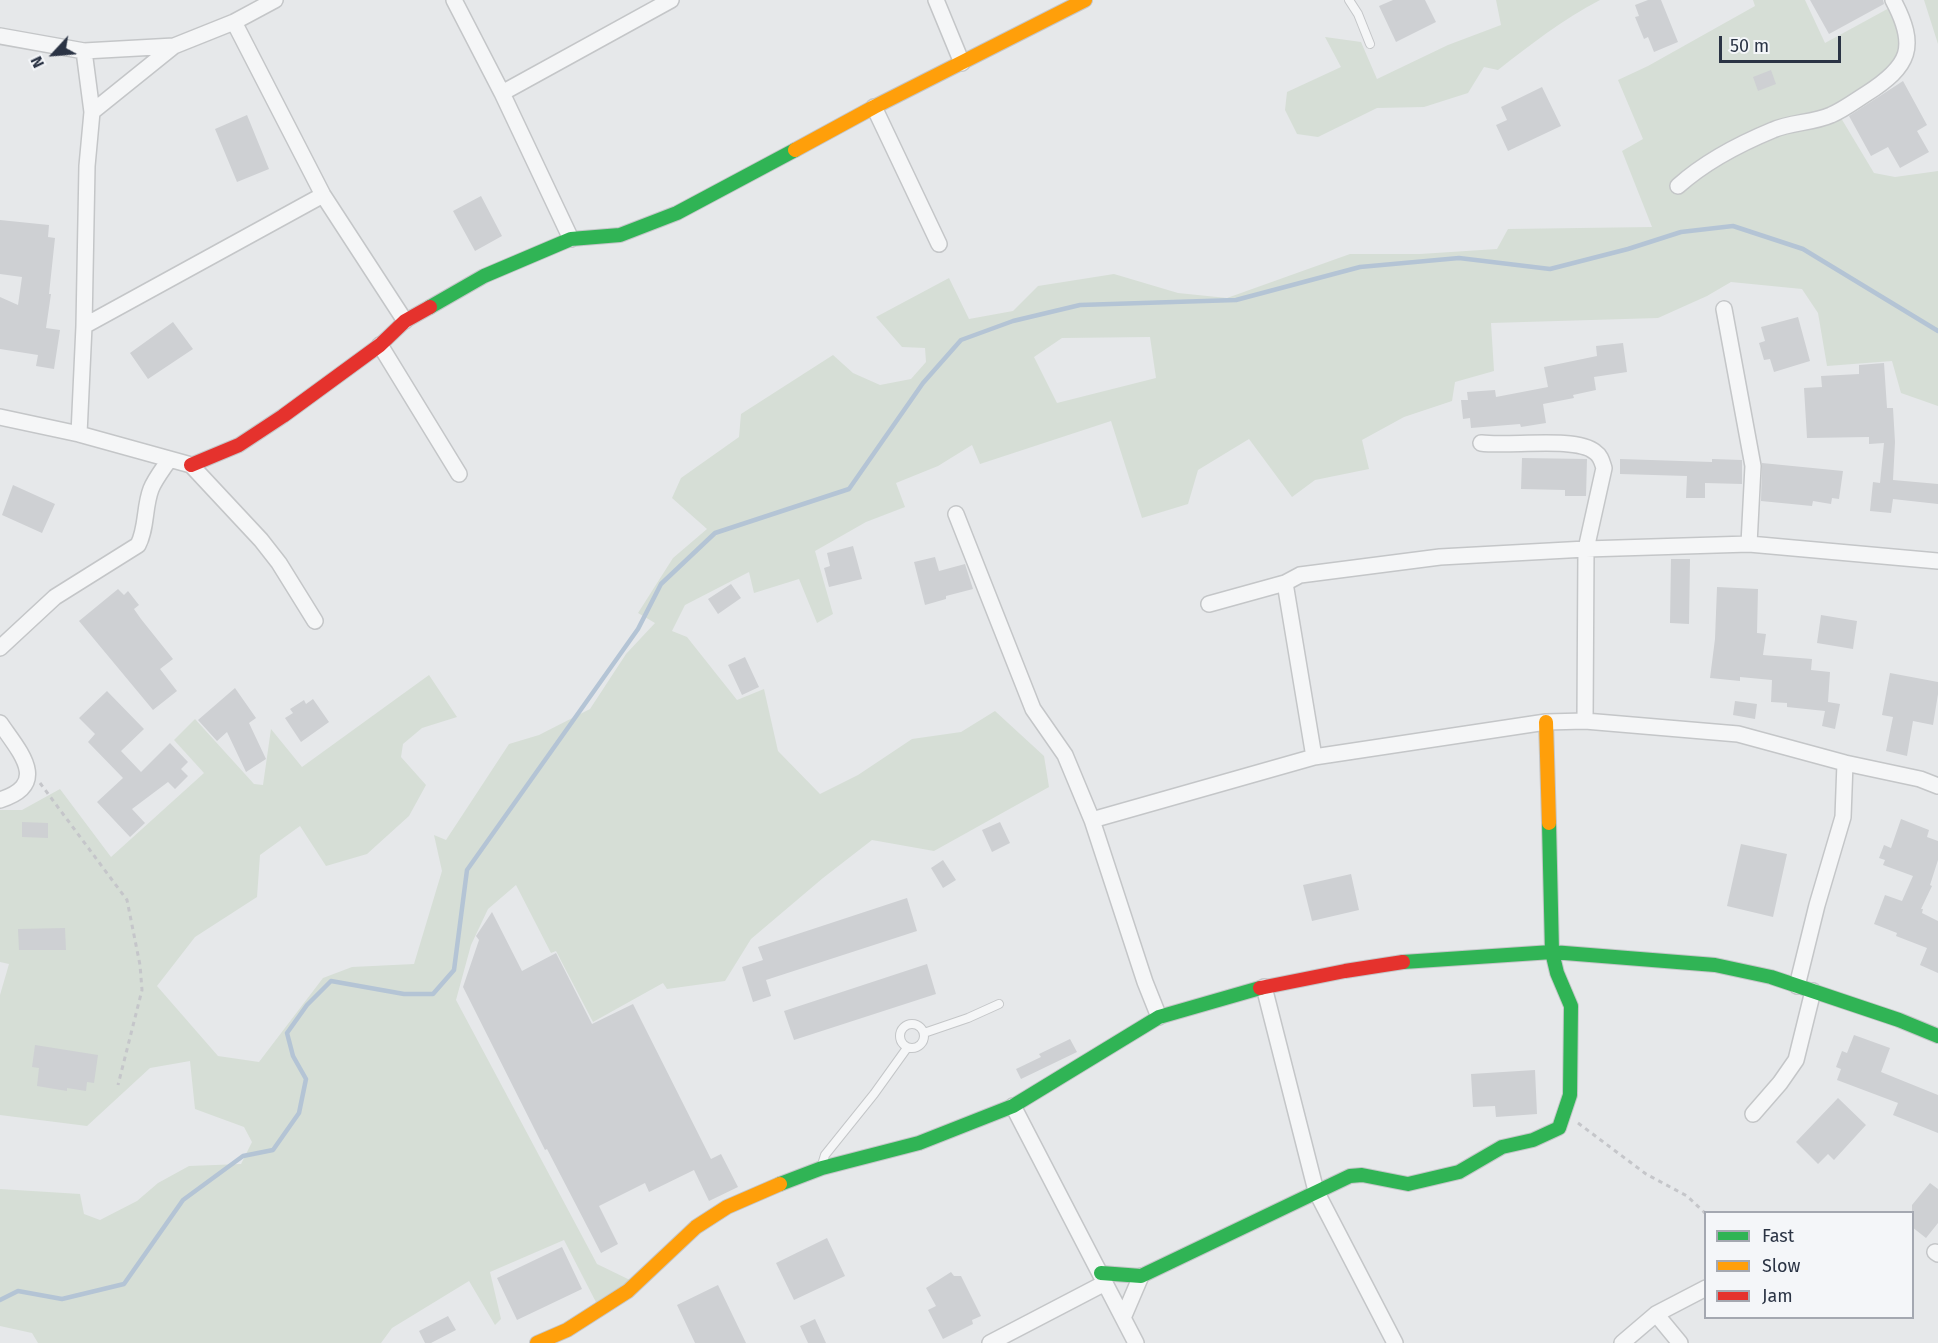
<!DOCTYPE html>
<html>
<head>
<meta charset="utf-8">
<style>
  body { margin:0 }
  #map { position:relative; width:1938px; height:1343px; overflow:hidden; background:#e6e8ea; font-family:"Fira Sans",sans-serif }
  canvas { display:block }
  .legend { position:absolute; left:1704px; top:1211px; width:210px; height:108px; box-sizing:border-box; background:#f4f6f9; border:2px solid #a4a8b1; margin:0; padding:8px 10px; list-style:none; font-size:18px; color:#2b3445 }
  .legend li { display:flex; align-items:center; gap:12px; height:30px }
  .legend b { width:30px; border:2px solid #a4a8b1 }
  .north { position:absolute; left:24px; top:24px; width:60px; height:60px; -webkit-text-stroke:4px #f4f6f9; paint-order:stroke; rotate:244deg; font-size:16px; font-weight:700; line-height:24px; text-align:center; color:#2b3445 }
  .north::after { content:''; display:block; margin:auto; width:21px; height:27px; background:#2b3445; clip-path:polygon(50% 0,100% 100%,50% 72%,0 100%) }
  .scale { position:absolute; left:1719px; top:36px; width:122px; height:27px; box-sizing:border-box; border:3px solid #2b3445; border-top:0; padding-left:8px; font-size:18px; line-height:21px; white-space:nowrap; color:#2b3445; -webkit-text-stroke:4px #f4f6f9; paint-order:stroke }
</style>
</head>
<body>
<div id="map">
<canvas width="1938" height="1343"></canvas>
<ul class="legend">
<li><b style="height:8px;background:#30b455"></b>Fast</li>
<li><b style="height:8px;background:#ff9f0a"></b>Slow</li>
<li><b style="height:8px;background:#e5322d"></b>Jam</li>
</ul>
<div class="north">N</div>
<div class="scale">50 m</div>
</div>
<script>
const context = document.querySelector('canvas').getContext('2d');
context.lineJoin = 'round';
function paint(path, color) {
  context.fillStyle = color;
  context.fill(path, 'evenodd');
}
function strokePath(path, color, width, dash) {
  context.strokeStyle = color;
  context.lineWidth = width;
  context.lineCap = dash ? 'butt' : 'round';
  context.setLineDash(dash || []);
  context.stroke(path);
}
const green = new Path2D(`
  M1496 0H1600C1563 19 1530 45 1498 70L1484 67 1468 93 1424 107 1377 108 1318 137 1297 134 1285 110 1287 92 1341 67 1325 37 1361 42 1377 79 1448 45 1501 25Z
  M1753 0H1805L1825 43 1891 7C1896 21 1904 36 1901 51 1898 70 1851 97 1835 108L1874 173 1895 177 1938 171V406L1901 393 1892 361 1827 366 1818 313 1802 289 1731 282 1707 296 1658 318 1491 323 1494 371 1455 382 1452 401 1404 417 1362 440 1369 469 1315 480 1292 497 1249 439 1198 470 1188 504 1142 518 1111 421 980 464 972 445 938 466 896 483 905 507 866 522 815 551 833 614 817 623 799 579 754 593 749 572 685 605 672 631 687 637 737 700 764 689 778 751 820 794 858 775 912 739 961 732 995 711 1044 756 1049 787 934 851 872 840 823 878 751 939 725 981 667 989 663 983 593 1022 556 951 551 953 516 885 488 909 471 945 456 1000 597 1264 632 1281 599 1308 564 1240 490 1272 501 1319 495 1325 469 1281 392 1328 381 1343H38L32 1333 0 1326V1189L80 1194 84 1214 100 1220 137 1201 158 1183 189 1166 241 1164 252 1142 244 1127 195 1109 190 1061 150 1068 87 1126 0 1115V995L9 964 0 962V810H22L60 789 111 857 204 773 174 740 195 719 254 784 263 785 271 729 302 767 429 675 457 717 422 728 403 744 401 757 426 785 409 816 367 854 326 866 300 826 260 855 257 897 195 937 157 986 218 1056 259 1062 323 978 352 967 414 964 442 871 434 835 446 840 509 744 539 735 590 709 626 654 655 623 638 613 673 558 707 529 672 498 681 478 739 437 741 414 833 355 853 373 880 385 911 379 926 362 925 348 902 347 876 317 949 278 969 319 1013 311 1038 286 1114 274 1178 293 1227 298 1350 254H1420L1497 249 1508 229 1652 227 1622 151 1643 139 1618 80 1648 66 1755 6ZM1150 337 1156 378 1057 403 1034 357 1062 338Z
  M1924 0H1938V44Z`);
const stream = new Path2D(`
  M0 1300 18 1291 62 1299 124 1284 183 1200 243 1156 273 1150 299 1113 306 1079 293 1056 287 1033 307 1005 331 981 404 994H433L454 970 467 870 638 629 661 584 715 533 849 489 923 383 961 340 1013 321 1080 305 1236 300 1360 267 1459 258 1550 269 1628 249 1681 232 1733 226 1803 249 1938 331`);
const building = new Path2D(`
  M1393 0H1425L1436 22 1396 42 1379 6Z
  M1648 0H1661L1678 42 1654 52 1648 37 1644 39 1635 17 1639 16 1635 5Z
  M1810 0H1883L1884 4 1829 34Z
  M1771 70 1776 84 1758 91 1753 77Z
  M1903 81 1927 125 1917 131 1929 152 1900 168 1888 147 1871 156 1849 116Z
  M1542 87 1561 126 1508 151 1496 125 1507 120 1501 107Z
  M247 115 269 169 237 182 215 129Z
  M481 196 502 236 475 251 453 211Z
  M0 220 49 225 48 237 55 238 49 294H51L46 328 60 330 54 369 36 366 38 355 0 349V297L18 305 22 277 0 274Z
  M1798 317 1810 361 1774 372 1770 359 1764 360 1759 343 1765 341 1761 327Z
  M173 322 193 349 148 379 130 353Z
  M1623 343 1627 372 1594 377 1596 390 1573 395 1574 398 1543 404 1546 423 1521 427 1520 424 1471 428 1470 418 1463 419 1461 400H1468L1467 392 1495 390 1496 397 1548 387 1544 367 1597 356 1596 346Z
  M1884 363 1887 408H1893L1895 442 1893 480 1938 484V504L1893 499 1891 513 1870 511 1873 482 1880 483 1884 443 1869 444V437L1807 438 1804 388 1822 387 1821 376 1859 374V365Z
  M1522 458 1587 459 1586 496H1565V490L1521 489Z
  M1620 459 1712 462V459L1742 460V484L1705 483V498H1686L1687 476 1620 474Z
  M1762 463 1843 471 1839 499 1832 498 1831 504 1813 501 1812 506 1761 501Z
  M13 485 55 504 42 533 2 515Z
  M853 546 862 579 829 587 824 568 830 566 827 553Z
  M935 557 939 571 965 564 973 589 946 596V599L925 605 914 562Z
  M1671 559H1690L1689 624 1670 623Z
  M731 584 741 598 718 614 708 599Z
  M1717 587 1758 589 1757 633 1766 634 1763 655 1812 659 1811 670 1830 672 1828 702 1840 704 1835 729 1822 726 1825 711 1787 707V703L1771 702 1772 680 1740 677V681L1710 678 1715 639Z
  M118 589 124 595 128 591 139 605 134 609 141 619 173 659 160 669 177 691 153 710 79 621Z
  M1821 615 1857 621 1853 649 1817 643Z
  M745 657 759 687 742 695 728 665Z
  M1890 673 1938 682V694L1933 725 1913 721 1907 756 1886 751 1893 717 1882 715Z
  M235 688 256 718 249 723 266 759 246 772 227 732 217 741 198 720Z
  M107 691 144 729 121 751 141 772 170 743 188 762 181 769 188 776 175 789 168 782 132 809 145 823 130 837 97 802 123 778 88 742 95 734 79 718Z
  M313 699 329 722 301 742 285 718 293 713 290 709 304 700 306 704Z
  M1735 701 1757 704 1755 719 1733 715Z
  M1901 819 1929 830 1927 837 1938 841V860L1930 885 1932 886 1921 909H1923L1922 913 1938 921V973L1920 965 1927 948 1896 936 1897 933 1874 924 1885 895 1902 901 1913 876 1883 865 1885 860 1879 858 1884 845 1891 848Z
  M22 822 48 823V838L22 837Z
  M1000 822 1010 843 992 852 982 830Z
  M1741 844 1787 854 1773 917 1727 906Z
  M943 860 956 880 943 888 931 868Z
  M1351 874 1359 910 1312 921 1303 885Z
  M907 898 917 931 766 980 771 996 753 1002 742 967 763 960 758 947Z
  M492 912 522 971 556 953 592 1024 633 1004 711 1159 721 1154 738 1187 709 1201 694 1170 649 1192 645 1183 599 1206 618 1244 601 1253 547 1149 545 1150 463 987 479 940 476 936Z
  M65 928 66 950H19L18 929Z
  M927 964 936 994 794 1040 784 1011Z
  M1854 1035 1890 1048 1881 1072 1938 1095V1133L1893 1115 1898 1103 1837 1080 1841 1069 1836 1067 1842 1051 1847 1053Z
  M1070 1039 1077 1052 1021 1079 1016 1069 1041 1057 1039 1054Z
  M35 1045 98 1055 94 1083 87 1082 86 1091 67 1088V1091L37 1086 39 1068 32 1067Z
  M1535 1070 1537 1114 1496 1117 1495 1106 1473 1107 1471 1074Z
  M1838 1098 1866 1125 1834 1160 1828 1154 1818 1164 1796 1142Z
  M1930 1183 1938 1189V1223L1926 1238 1912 1227V1205Z
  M827 1238 845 1276 794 1300 776 1263Z
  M562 1247 582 1289 517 1320 497 1278Z
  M951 1272 954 1276H961L981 1316 972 1320 973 1324 943 1339 928 1310 936 1306 926 1288Z
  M718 1285 746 1343H695L677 1305Z
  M448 1316 456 1330 431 1343H425L419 1331Z
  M815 1319 826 1343H808L800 1326Z`);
const path = new Path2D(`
  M40 783 127 900 140 965 142 990 118 1085
  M1578 1123 1646 1174 1687 1196 1706 1214`);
const lane = new Path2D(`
  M1349 0 1358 14 1370 44
  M900 1036a12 12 0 1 1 24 0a12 12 0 1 1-24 0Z
  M924 1033 968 1018 999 1004
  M822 1165 825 1155 874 1094 907 1048`);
const street = new Path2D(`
  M454 0 502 93 571 239
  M936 0 962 63
  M234 22 323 195 405 321
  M0 36 84 51 174 46 234 22 275 0
  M502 93 671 0
  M874 107 939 244
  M92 112 174 46
  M1678 186C1706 161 1739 144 1773 130 1791 122 1813 123 1831 115 1843 110 1855 101 1866 94 1910 66 1918 47 1893 0
  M1724 309 1753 466 1749 544
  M84 326 323 195
  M380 345 459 474
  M0 417 79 434 191 465 261 540 279 563 315 621
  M79 434 84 326 87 166 92 112 84 51
  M1481 443C1508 447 1576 436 1595 452 1601 456 1602 462 1604 468L1586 549 1585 721
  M956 514 1033 709 1065 755 1092 820 1145 982 1159 1017
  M1285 583 1314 757
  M1209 604 1285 583 1300 575 1440 557 1586 549 1749 544 1938 561
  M0 648 55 597 138 545C147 528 144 507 151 489 155 479 163 469 169 460
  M0 723C19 751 51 784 0 800
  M1092 820 1314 757 1546 722 1585 721 1738 734 1845 763 1920 779 1938 786
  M1797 986 1817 905 1843 817 1845 763
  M1264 987 1316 1191 1395 1343
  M1013 1106 1136 1343
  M1753 1114 1780 1083 1796 1060 1813 991
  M1935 1252 1938 1254
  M1656 1314 1680 1343
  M1123 1318 1141 1276
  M990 1343 1105 1283
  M1622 1343 1656 1314 1706 1288`);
const fast = new Path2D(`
  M430 307 484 276 571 239 620 235 677 213 795 150
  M1403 962 1552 952 1715 965 1771 977 1899 1020 1938 1036
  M780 1184 822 1168 919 1143 1013 1106 1159 1017 1260 988
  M1101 1273 1141 1276 1350 1176 1362 1175 1408 1184 1459 1172 1502 1147 1533 1140 1559 1128 1570 1095 1571 1006 1557 973 1552 952 1549 823`);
const slow = new Path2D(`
  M795 150 874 107 1085 0
  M1546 722 1549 823
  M537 1343 567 1330 628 1291 696 1227 727 1207 780 1184`);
const jam = new Path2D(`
  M191 465 239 445 283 416 380 345 405 321 430 307
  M1260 988 1345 971 1403 962`);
paint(green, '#d6ded6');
strokePath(stream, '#b4c4d5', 4.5);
paint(building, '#ced0d3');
strokePath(lane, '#c4c6c8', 10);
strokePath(street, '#c4c6c8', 18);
strokePath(fast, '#c4c6c8', 16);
strokePath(slow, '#c4c6c8', 16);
strokePath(jam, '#c4c6c8', 16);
strokePath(path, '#c5c6ca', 3, [4.5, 4.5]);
strokePath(lane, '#f5f6f7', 8);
strokePath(street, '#f5f6f7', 15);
strokePath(fast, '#30b455', 14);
strokePath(slow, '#ff9f0a', 14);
strokePath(jam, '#e5322d', 14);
</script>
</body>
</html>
